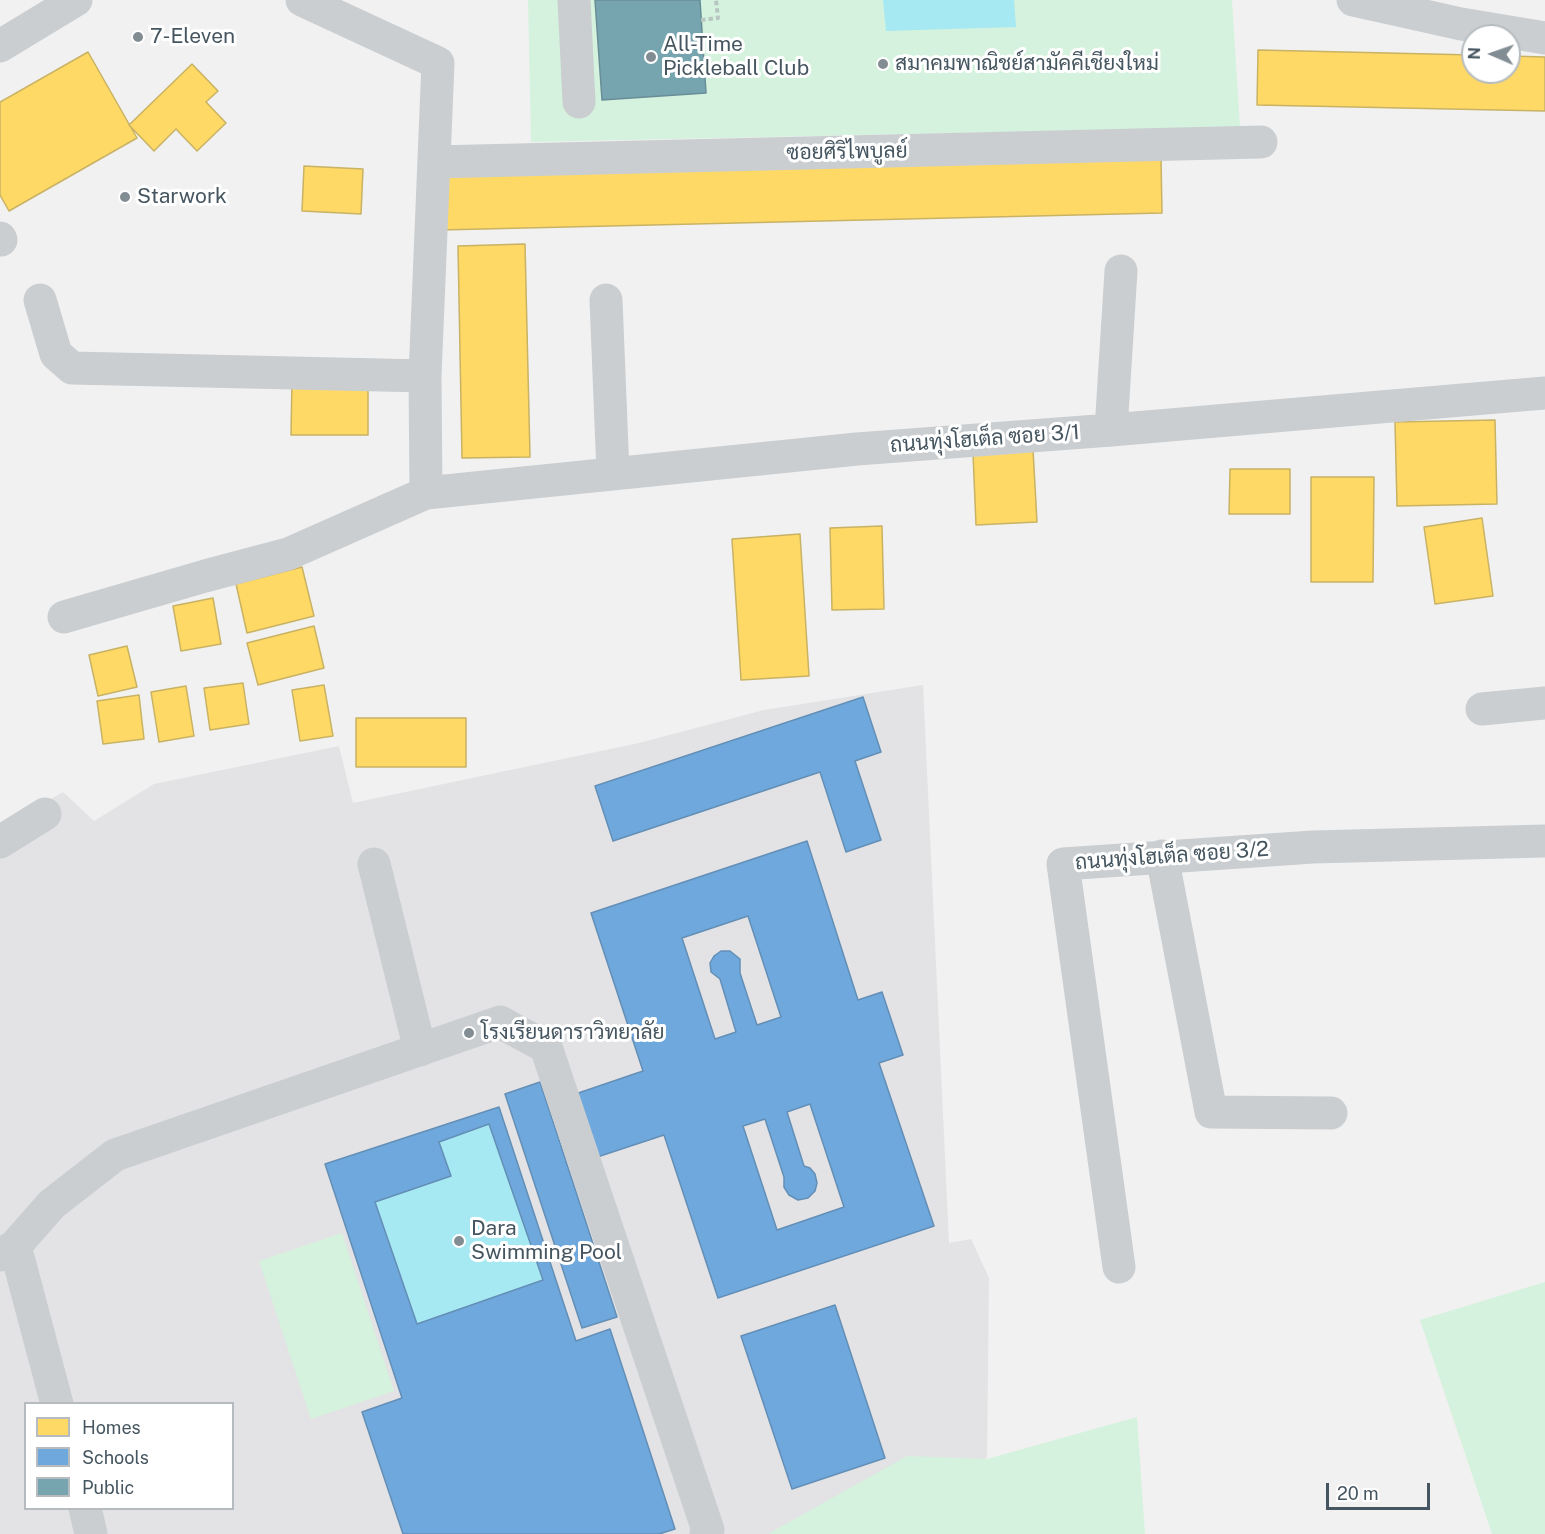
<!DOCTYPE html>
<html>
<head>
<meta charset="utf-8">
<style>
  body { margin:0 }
  #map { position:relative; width:1545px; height:1534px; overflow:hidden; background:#f2f1f1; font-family:"Public Sans",sans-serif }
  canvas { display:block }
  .legend { position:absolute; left:24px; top:1402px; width:210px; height:108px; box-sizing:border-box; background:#fff; border:2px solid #b5bbbf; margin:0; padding:8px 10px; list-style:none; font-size:18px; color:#465660 }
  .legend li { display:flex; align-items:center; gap:12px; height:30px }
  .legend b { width:30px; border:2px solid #b5bbbf }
  .north { position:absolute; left:1461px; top:24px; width:60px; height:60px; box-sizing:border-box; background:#fff; border:2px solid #b5bbbf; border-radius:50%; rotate:272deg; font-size:16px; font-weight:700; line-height:24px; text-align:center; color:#465660 }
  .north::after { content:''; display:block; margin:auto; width:21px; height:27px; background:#828c93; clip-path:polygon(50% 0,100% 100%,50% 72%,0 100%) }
  .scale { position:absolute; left:1326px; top:1483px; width:104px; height:27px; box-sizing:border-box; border:3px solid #465660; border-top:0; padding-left:8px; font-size:18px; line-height:21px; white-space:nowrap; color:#465660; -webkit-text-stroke:4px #fff; paint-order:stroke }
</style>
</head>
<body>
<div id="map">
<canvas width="1545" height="1534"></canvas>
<ul class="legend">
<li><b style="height:16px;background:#ffd966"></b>Homes</li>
<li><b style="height:16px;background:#6fa8dc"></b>Schools</li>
<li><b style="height:16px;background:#76a5af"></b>Public</li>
</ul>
<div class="north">N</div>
<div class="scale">20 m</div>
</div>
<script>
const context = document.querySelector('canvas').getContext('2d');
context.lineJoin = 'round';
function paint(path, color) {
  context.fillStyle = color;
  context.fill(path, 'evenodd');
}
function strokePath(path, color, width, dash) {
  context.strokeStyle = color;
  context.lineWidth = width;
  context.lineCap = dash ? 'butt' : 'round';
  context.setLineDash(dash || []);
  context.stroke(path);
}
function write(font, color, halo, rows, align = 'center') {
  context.font = font + ' "Public Sans",Sarabun,sans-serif';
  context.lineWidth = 6;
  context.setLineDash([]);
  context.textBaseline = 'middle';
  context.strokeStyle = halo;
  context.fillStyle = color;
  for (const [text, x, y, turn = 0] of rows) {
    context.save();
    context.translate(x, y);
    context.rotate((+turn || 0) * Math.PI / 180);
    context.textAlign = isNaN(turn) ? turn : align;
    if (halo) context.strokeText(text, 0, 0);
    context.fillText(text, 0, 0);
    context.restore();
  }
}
const education = new Path2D(`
  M923 685 949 1243 971 1239 989 1278 987 1457 906 1534H0V828L63 792 94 821 154 784 339 746 353 803 639 743 764 710ZM26 1404H232V1508H26Z`);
const green = new Path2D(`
  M528 0H1232L1240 127 531 142Z
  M342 1233 394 1391 311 1419 259 1261Z
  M1545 1282V1534H1492L1420 1320Z
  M1137 1417 1145 1534H768L907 1456 987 1459Z`);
const water = new Path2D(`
  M883 0H1014L1016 27 886 31Z
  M489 1124 543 1280 417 1324 375 1202 450 1176 439 1142Z`);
const homes = new Path2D(`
  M1258 50 1473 55V72H1509V56L1545 57V111L1257 105Z
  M88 52 137 138 9 211 0 195V102Z
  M192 64 218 91 206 102 226 123 197 151 176 129 154 151 129 125Z
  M1161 158 1162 213 440 230 442 176Z
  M304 166 363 169 361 214 302 211Z
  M525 244 530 457 462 458 458 246Z
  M292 380H368V435H291Z
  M1495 420 1497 504 1397 506 1395 422Z
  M1033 450 1037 522 976 525 973 453Z
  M1230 469H1290V514H1229Z
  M1311 477H1374L1373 582H1311Z
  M1482 518 1493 596 1435 604 1424 527Z
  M882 526 884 609 832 610 830 528Z
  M800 534 809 676 741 680 732 539Z
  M302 567 314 616 247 633 236 584Z
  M213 598 221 644 181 651 173 606Z
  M314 626 324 668 258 685 247 643Z
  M127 646 137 687 98 696 89 655Z
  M243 683 249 724 210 730 204 688Z
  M324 685 333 736 300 741 292 690Z
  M186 686 194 736 159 742 151 692Z
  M139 695 144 739 103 744 97 701Z
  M356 718H466V767H356Z`);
const schools = new Path2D(`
  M863 697 881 752 855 761 881 840 846 852 820 772 613 841 595 786Z
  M807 841 858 1000 882 992 903 1055 879 1063 934 1226 718 1298 664 1135 573 1165 552 1102 643 1071 591 913ZM748 916 781 1017 757 1025 740 973V959L730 951H721L714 956 710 963 711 972 720 979 736 1032 715 1039 682 938ZM810 1104 844 1207 777 1230 743 1126 765 1119 784 1177V1187L789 1195 798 1200 808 1198 815 1191 817 1183 815 1174 810 1168 804 1166 787 1112Z
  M540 1082 617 1317 582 1328 505 1094Z
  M499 1107 576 1341 610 1329 675 1529 659 1534H403L362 1412 402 1398 325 1164ZM489 1124 543 1280 417 1324 375 1202 451 1176 439 1142Z
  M835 1305 885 1458 792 1489 741 1336Z`);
const public = new Path2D(`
  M595 0H700L706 93 602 100Z`);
const path = new Path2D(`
  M701 20 718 18 716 0`);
const minor = new Path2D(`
  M302 0 438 63 425 376 426 493
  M574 0 579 102
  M1353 0 1461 24 1545 38
  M0 46 76 0
  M434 162 1261 142
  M0 238 1 240
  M40 300 56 354 72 368 425 376
  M606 300 613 473
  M1111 430 1121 271
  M64 617 205 576 288 554 426 493 857 449 1111 430 1545 393
  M1482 709 1545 703
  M0 842 45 814
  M1162 856 1211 1112 1331 1113
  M374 864 420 1050
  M15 1246 57 1404
  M0 1255 15 1246 52 1204 115 1155 500 1022 546 1047 708 1530 706 1534
  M1119 1267 1063 864 1313 847 1545 841
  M85 1508 91 1534`);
const markers = [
  [138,37,6,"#828c93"],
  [651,57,6,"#828c93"],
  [883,64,6,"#828c93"],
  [125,197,6,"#828c93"],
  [469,1033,6,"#828c93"],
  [459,1241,6,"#828c93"]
];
const poiNames = [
  ["7-Eleven",150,37],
  ["All-Time",663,45],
  ["Pickleball Club",663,69],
  ["สมาคมพาณิชย์สามัคคีเชียงใหม่",895,64],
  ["Starwork",137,197],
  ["โรงเรียนดาราวิทยาลัย",481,1033],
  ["Dara",471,1229],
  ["Swimming Pool",471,1253]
];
const streetNames = [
  ["ซอยศิริไพบูลย์",847,152,-1],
  ["ถนนทุ่งโฮเต็ล ซอย 3/1",985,439,-4],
  ["ถนนทุ่งโฮเต็ล ซอย 3/2",1172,856,-4]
];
paint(education, '#e3e2e4');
paint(green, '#d4f2dd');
paint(water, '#a6e9f2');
paint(homes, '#ffd966');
strokePath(homes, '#c8b264', 1.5);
paint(schools, '#6fa8dc');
strokePath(schools, '#638fb7', 1.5);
paint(public, '#76a5af');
strokePath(public, '#688d97', 1.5);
strokePath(path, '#b8c6c1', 4, [4.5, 3]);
strokePath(minor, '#caced1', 33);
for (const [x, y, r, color] of markers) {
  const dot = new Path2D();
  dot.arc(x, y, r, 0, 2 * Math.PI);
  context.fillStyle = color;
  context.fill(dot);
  strokePath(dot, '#fff', 2);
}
write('21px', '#465660', '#fff', poiNames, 'left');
write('21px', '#465660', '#fff', streetNames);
</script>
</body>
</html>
